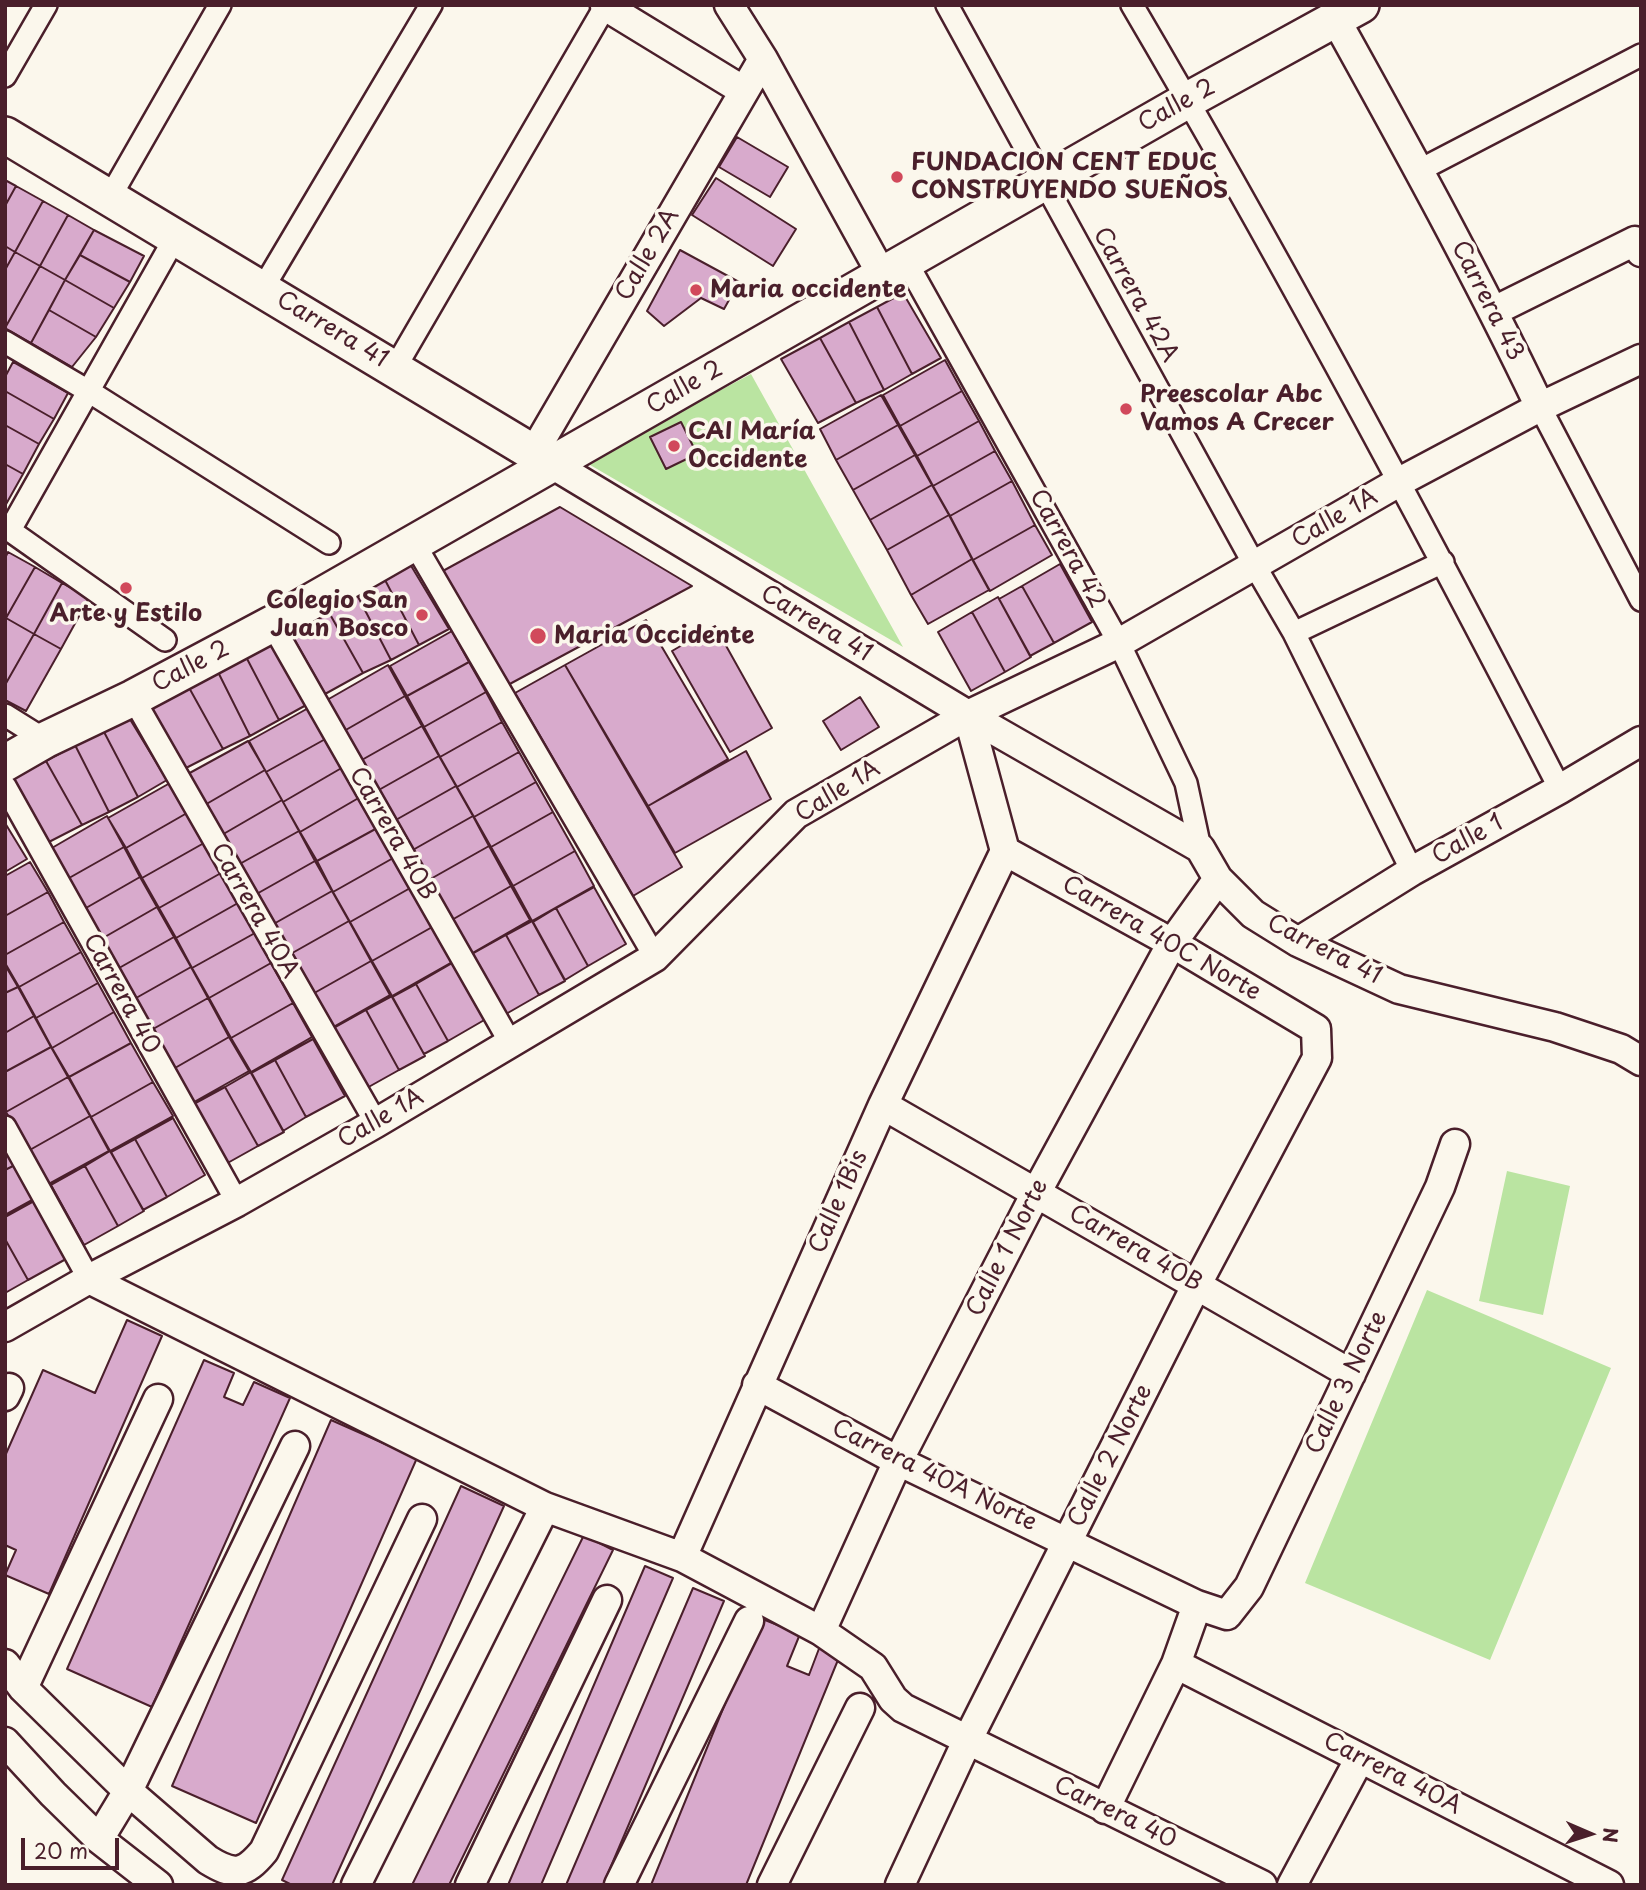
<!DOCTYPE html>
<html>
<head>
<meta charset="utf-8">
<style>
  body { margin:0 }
  #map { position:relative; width:1646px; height:1890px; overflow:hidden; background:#fbf7ec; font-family:"Playpen Sans",sans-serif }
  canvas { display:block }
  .frame { position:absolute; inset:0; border:7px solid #4a1f2b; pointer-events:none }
  .north { position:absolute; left:1555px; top:1799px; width:70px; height:70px; -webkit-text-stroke:5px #fbf7ec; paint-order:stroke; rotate:93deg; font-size:19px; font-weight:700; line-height:28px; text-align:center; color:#4a1f2b }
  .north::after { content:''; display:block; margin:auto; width:24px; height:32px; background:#4a1f2b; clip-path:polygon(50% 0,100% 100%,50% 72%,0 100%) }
  .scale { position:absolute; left:21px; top:1838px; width:98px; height:32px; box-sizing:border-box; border:4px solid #4a1f2b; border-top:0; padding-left:9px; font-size:21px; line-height:24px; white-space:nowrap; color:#4a1f2b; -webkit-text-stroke:5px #fbf7ec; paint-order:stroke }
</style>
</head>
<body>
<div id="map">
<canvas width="1646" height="1890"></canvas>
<div class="frame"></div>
<div class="north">N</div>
<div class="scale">20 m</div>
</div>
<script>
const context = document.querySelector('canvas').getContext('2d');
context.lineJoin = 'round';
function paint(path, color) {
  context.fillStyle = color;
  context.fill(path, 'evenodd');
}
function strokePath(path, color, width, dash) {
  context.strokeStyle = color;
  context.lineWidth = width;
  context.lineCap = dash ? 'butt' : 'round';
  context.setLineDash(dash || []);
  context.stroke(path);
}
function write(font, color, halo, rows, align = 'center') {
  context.font = font + ' "Playpen Sans",sans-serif';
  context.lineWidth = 7;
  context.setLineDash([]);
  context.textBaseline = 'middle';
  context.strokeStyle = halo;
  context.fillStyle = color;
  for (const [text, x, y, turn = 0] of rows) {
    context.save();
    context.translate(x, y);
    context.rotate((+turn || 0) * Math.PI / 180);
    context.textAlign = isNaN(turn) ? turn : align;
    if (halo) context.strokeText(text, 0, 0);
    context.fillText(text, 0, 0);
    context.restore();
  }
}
const green = new Path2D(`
  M751 374 903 647 585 462Z
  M1507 1171 1570 1186 1543 1315 1479 1301Z
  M1427 1290 1611 1368 1490 1660 1305 1583Z`);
const building = new Path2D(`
  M737 137 788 167 770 197 719 167Z
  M716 178 796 229 773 266 692 215Z
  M5 180 16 186 5 206Z
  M16 186 43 201 15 252 5 246V206Z
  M43 201 68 215 40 266 15 252Z
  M68 215 94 230 65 280 40 266Z
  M94 230 144 256 130 282 80 255Z
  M5 246 15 252 5 270Z
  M680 250 739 282 724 309 701 298 664 326 647 311Z
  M15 252 40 266 5 328V270Z
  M80 255 130 282 114 308 65 280Z
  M40 266 65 280 31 343 5 328Z
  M65 280 114 308 96 337 49 310Z
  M903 293 941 358 912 374 877 307Z
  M877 307 912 374 884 390 849 322Z
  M49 310 96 337 72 367 31 343Z
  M849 322 884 390 856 403 820 338Z
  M820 338 856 403 818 423 781 359Z
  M945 360 962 391 900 426 883 395Z
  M13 362 68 393 54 419 5 391V377Z
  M5 391 54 419 39 444 5 425Z
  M962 391 979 421 917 456 900 426Z
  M881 395 898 425 836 460 820 429Z
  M979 421 995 451 933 486 917 456Z
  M681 422 697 454 666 469 650 437Z
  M5 425 39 444 23 474 5 464Z
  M898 425 915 455 853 490 836 460Z
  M995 451 1012 481 950 516 933 486Z
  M915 455 932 485 870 520 853 490Z
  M5 464 23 474 5 506Z
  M1012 481 1035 525 973 560 950 516Z
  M932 485 949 515 887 550 870 520Z
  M560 507 692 586 506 686 441 572Z
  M949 515 972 559 911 595 887 550Z
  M1035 525 1052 555 990 591 973 560Z
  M8 552 35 567 6 618 5 558Z
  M972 559 989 590 928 624 911 595Z
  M410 564 449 629 419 645 384 578Z
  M1060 564 1092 622 1054 643 1022 586Z
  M35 567 62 583 34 634 6 618Z
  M384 578 419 645 391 660 356 593Z
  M62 583 89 598 61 649 34 634Z
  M1022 586 1054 643 1030 656 999 599Z
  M356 593 391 660 363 673 327 609Z
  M998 597 1031 657 1005 672 972 612Z
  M327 609 363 673 325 694 289 630Z
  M972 612 1005 672 971 691 938 632Z
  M6 618 34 634 5 685V620Z
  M646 620 728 759 648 806 565 665Z
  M715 626 772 728 730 752 672 651Z
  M452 631 469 662 407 696 390 666Z
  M34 634 61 649 26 711 5 700V685Z
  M269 639 308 704 279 720 244 653Z
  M244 653 279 720 250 736 216 668Z
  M469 662 486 692 424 727 407 696Z
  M388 665 405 696 344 731 327 700Z
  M565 665 682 867 633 896 515 693Z
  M216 668 250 736 223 749 187 684Z
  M187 684 223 749 184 769 148 705Z
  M486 692 502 722 440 757 424 727Z
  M405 696 422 726 360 761 344 731Z
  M860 697 879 727 841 750 823 721Z
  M312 706 329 737 266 772 249 741Z
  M128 716 167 780 138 797 103 730Z
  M502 722 519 752 457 787 440 757Z
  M422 726 439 756 377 791 360 761Z
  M103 730 138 797 109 812 75 745Z
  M329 737 345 766 283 802 266 772Z
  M248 741 265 770 203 806 186 775Z
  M75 745 109 812 82 825 46 761Z
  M746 751 771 799 675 853 648 806Z
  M519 752 536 782 474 817 457 787Z
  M439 756 456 786 394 821 377 791Z
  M46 761 82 825 43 845 7 781Z
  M345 766 362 796 300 832 283 802Z
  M265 770 282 800 220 836 203 806Z
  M536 782 553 812 491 847 474 817Z
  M170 783 187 813 126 848 108 818Z
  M456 786 473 816 411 851 394 821Z
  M362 796 379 827 317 861 300 832Z
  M282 800 299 831 236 866 220 836Z
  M553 812 575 851 513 886 491 847Z
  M187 813 204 843 142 878 126 848Z
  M107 816 124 847 62 882 45 852Z
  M473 816 489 846 427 881 411 851Z
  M5 823 27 859 5 872Z
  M379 827 395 857 333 892 317 861Z
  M299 831 315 861 253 896 236 866Z
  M204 843 221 873 159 908 142 878Z
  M489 846 511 886 450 921 427 881Z
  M124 847 140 877 79 912 62 882Z
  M575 851 594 886 532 921 513 886Z
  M395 857 412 887 350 922 333 892Z
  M315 861 332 891 270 926 253 896Z
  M30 862 48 892 5 916V876Z
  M221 873 238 903 176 938 159 908Z
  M140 877 157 907 96 942 79 912Z
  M511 886 530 920 469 955 450 921Z
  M412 887 434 926 372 961 350 922Z
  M594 887 626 944 588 966 556 908Z
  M332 891 349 921 287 956 270 926Z
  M48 892 64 922 5 955V916Z
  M238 903 255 933 192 968 176 938Z
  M157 907 174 937 112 972 96 942Z
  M556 908 588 966 565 980 533 922Z
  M349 921 371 961 309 996 287 956Z
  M532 921 565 981 539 995 506 935Z
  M64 922 81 952 19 987 5 963V955Z
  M434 926 454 961 392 996 372 961Z
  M255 933 271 963 209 998 192 968Z
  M506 935 539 995 506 1014 472 954Z
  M174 937 191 967 129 1002 112 972Z
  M81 952 98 983 36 1018 19 987Z
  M371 961 390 995 328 1030 309 996Z
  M454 962 486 1019 448 1041 416 984Z
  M271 963 293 1003 231 1038 209 998Z
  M5 965 18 987 5 993Z
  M191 967 208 998 146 1033 129 1002Z
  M98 983 114 1012 52 1048 36 1018Z
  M416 984 448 1041 424 1054 392 997Z
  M18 987 34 1016 5 1033V993Z
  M392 996 425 1056 399 1070 366 1010Z
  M208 998 229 1037 168 1072 146 1033Z
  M293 1003 312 1037 251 1072 231 1038Z
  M366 1010 399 1070 365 1089 332 1029Z
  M114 1012 131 1043 69 1077 52 1048Z
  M34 1016 51 1047 5 1072V1033Z
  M229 1037 249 1071 187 1106 168 1072Z
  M313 1039 345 1096 306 1117 275 1060Z
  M131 1043 153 1082 91 1117 69 1077Z
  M51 1047 68 1077 6 1112 5 1072Z
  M275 1060 306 1117 283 1131 251 1073Z
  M251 1072 284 1132 258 1146 225 1087Z
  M68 1077 90 1116 28 1151 6 1112Z
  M153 1082 173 1116 110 1151 91 1117Z
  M225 1087 258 1146 224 1165 190 1106Z
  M90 1116 109 1151 47 1185 28 1151Z
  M173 1118 205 1175 167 1197 135 1139Z
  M135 1139 167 1197 143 1210 111 1152Z
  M5 1148 15 1165 5 1170Z
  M110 1151 144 1211 118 1226 85 1166Z
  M15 1165 34 1199 5 1215V1170Z
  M85 1166 118 1226 84 1245 51 1185Z
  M34 1201 66 1259 28 1280 5 1239V1217Z
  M5 1239 28 1280 5 1293Z
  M127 1320 162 1336 49 1594 5 1575 16 1550 5 1545V1456L43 1370 95 1393Z
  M204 1360 234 1373 224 1397 243 1405 254 1382 290 1398 152 1707 67 1669Z
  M331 1420 417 1458 256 1823 172 1786Z
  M461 1486 504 1506 332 1885H292L282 1880Z
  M584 1535 613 1550 449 1885H412Z
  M645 1566 673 1578 541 1885H508Z
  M693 1588 724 1601 603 1885H566Z
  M760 1618 800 1634 787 1666 809 1675 820 1646 840 1655 746 1885H651Z`);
const pedestrian = new Path2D(`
  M947 5 1255 566 1294 633 1412 871
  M1132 5C1283 262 1424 525 1560 789
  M5 76 46 5
  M1420 170 1641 55
  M110 197 220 5
  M906 261 1119 643 1186 783 1200 848
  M263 288 431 5
  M5 342 90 392 329 543
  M395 368 606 5
  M1540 407 1641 600
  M5 527 165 640
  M10 530 176 236
  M414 543 655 957
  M272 624 511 1044
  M1294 633 1443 562
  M133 698 376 1123
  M5 715 45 740
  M5 786 237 1202
  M5 1127 89 1279`);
const minor = new Path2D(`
  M729 5 763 59 882 275
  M605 6 744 91
  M1336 20C1407 148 1477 275 1540 407
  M1494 311 1635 241 1641 252
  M534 452 763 59
  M552 464 968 715 1200 848 1218 879 1253 914 1298 942 1399 989 1555 1027 1621 1049 1641 1061
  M968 715 1005 851
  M1298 942 1412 871 1560 789 1641 741
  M883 1105 1351 1374
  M89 1279 545 1507 682 1557 821 1631 873 1667 893 1699 903 1708 1262 1885
  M5 1327 89 1279 237 1202 376 1123 655 957 796 814 968 715 1119 643 1399 482 1540 407 1641 359
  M757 1385 898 1461 1197 1605 1227 1615 1249 1587 1440 1187 1455 1144
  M5 1396 9 1388
  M682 1557 883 1105 1005 851
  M821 1631 898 1461 1036 1193 1172 943 1218 879
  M5 1664 23 1688 128 1791 208 1860C234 1876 244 1875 264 1851L422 1519
  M1176 1664 1609 1885
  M23 1688 158 1399
  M5 1742 53 1794 99 1839 158 1885
  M1105 1809 1176 1664 1197 1605
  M99 1839 128 1791 295 1446
  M356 1885 545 1507
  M470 1885 607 1600
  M619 1885 749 1621
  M772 1885 860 1708
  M900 1885 968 1739 1197 1284 1317 1058 1316 1029 1172 943 1005 851
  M1292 1885 1360 1758`);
const tertiary = new Path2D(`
  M5 135 552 464
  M5 763 45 740 133 698 272 624 1188 100 1361 5`);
const markers = [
  [897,177,7,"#d1495b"],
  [696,290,7,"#d1495b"],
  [1126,409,7,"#d1495b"],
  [674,446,7,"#d1495b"],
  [126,588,7,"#d1495b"],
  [422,615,7,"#d1495b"],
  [538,636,9,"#d1495b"]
];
const streetNames = [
  ["Calle 2",1177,106,-29],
  ["Calle 2A",648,255,-60],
  ["Carrera 42A",1135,295,61],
  ["Carrera 43",1487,301,63],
  ["Carrera 41",332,330,31],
  ["Calle 2",685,388,-30],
  ["Calle 1A",1335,519,-30],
  ["Carrera 42",1067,549,61],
  ["Carrera 41",816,624,31],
  ["Calle 2",191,667,-28],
  ["Calle 1A",838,792,-32],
  ["Carrera 40B",392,834,60],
  ["Calle 1",1468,840,-29],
  ["Carrera 40A",254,911,60],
  ["Carrera 40C Norte",1161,939,30],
  ["Carrera 41",1324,950,27],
  ["Carrera 40",121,994,61],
  ["Calle 1A",381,1119,-30],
  ["Calle 1Bis",839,1202,-66],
  ["Calle 1 Norte",1008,1248,-63],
  ["Carrera 40B",1135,1249,30],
  ["Calle 3 Norte",1347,1383,-64],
  ["Calle 2 Norte",1111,1456,-63],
  ["Carrera 40A Norte",934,1476,26],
  ["Carrera 40A",1392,1774,27],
  ["Carrera 40",1115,1813,26]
];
const poiNames = [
  ["FUNDACION CENT EDUC",911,163],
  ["CONSTRUYENDO SUEÑOS",911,191],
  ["Maria occidente",710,290],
  ["Preescolar Abc",1140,395],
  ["Vamos A Crecer",1140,423],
  ["CAI María",688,432],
  ["Occidente",688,460],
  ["Colegio San",408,601,"right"],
  ["Juan Bosco",408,629,"right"],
  ["Arte y Estilo",126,614,"center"],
  ["Maria Occidente",554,636]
];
paint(green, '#bae4a1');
paint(building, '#d8aacc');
strokePath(building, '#4a1f2b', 2);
strokePath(pedestrian, '#4a1f2b', 26);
strokePath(minor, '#4a1f2b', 33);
strokePath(tertiary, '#4a1f2b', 40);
strokePath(pedestrian, '#fbf7ec', 21);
strokePath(minor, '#fbf7ec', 28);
strokePath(tertiary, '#fbf7ec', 35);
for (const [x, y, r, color] of markers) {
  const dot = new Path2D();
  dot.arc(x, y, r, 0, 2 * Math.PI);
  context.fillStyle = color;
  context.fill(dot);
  strokePath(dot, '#fbf7ec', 2.5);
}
write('24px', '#4a1f2b', '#fbf7ec', streetNames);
write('bold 24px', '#4a1f2b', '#fbf7ec', poiNames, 'left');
</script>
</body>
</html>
